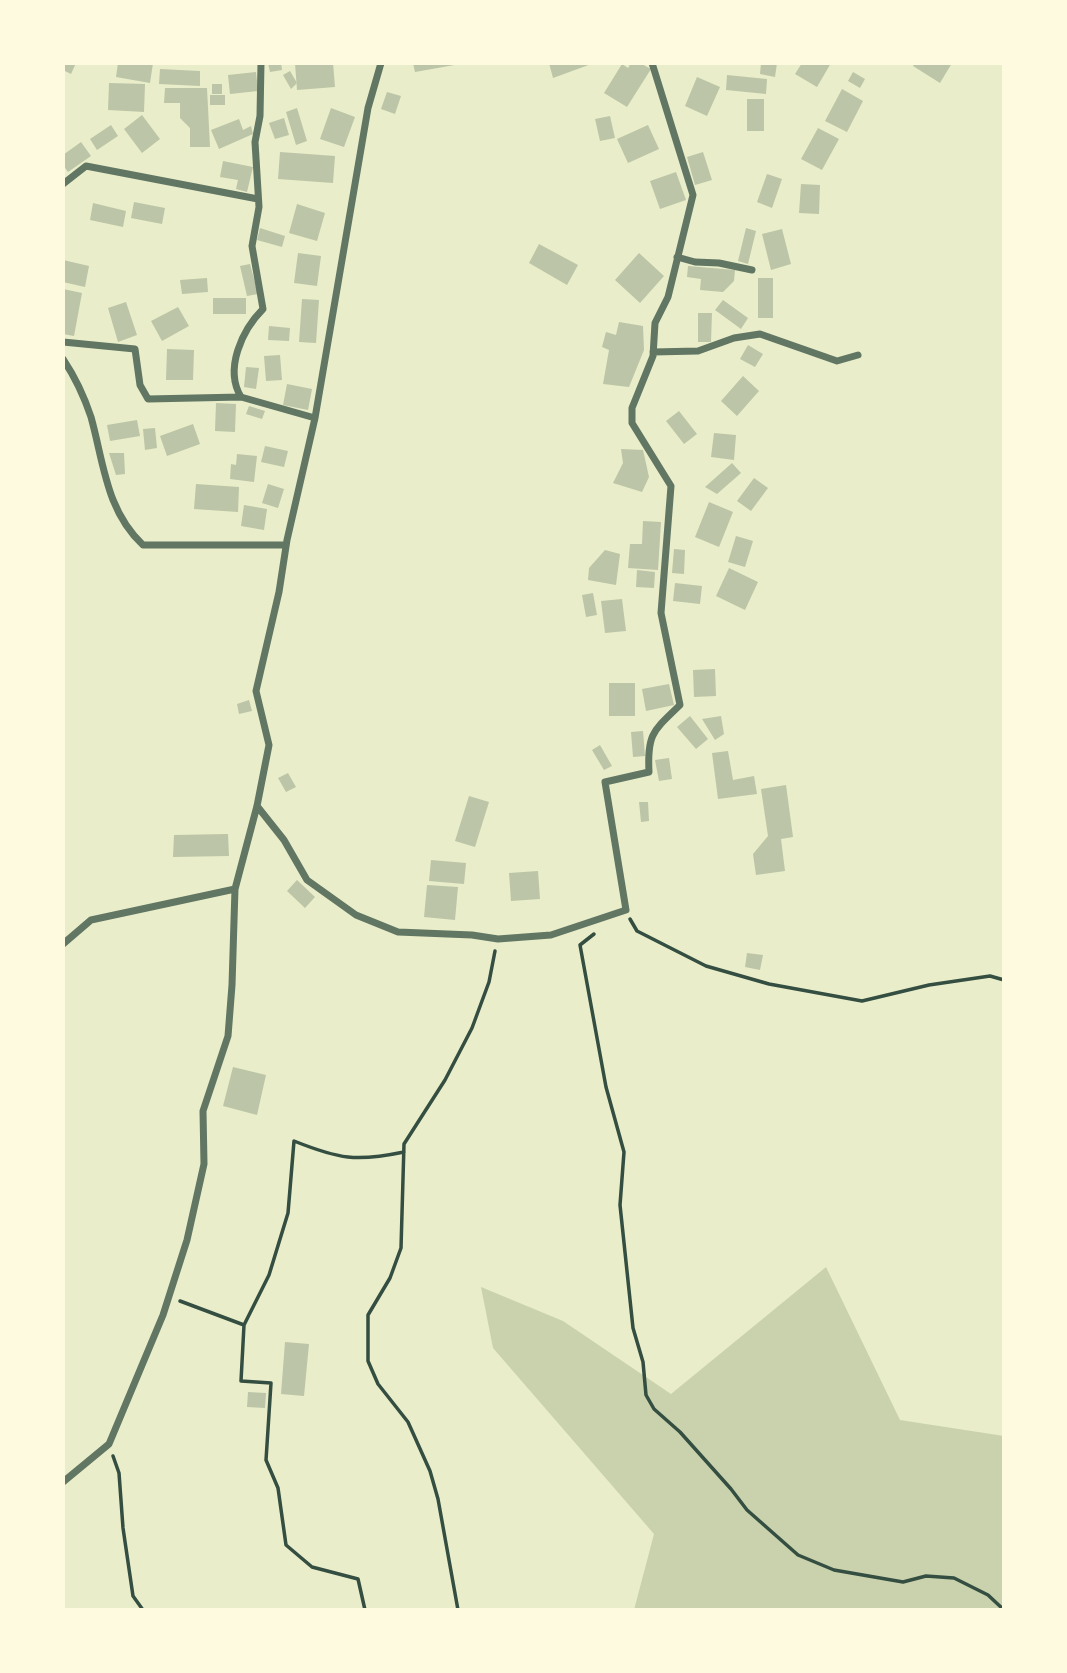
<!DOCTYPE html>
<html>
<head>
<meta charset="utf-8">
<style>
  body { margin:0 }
  #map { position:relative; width:1067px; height:1673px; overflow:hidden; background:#e9edc9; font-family:"Fira Sans",sans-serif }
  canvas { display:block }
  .frame { position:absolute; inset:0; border:65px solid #fefae0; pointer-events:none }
</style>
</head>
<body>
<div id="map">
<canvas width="1067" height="1673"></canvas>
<div class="frame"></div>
</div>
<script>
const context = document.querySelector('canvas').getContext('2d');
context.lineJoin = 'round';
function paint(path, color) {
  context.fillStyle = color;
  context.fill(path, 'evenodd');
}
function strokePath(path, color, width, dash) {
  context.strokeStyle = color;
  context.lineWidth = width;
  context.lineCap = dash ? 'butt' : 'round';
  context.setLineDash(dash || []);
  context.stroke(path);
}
const green = new Path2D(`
  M826 1267 900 1420 1004 1436V1610H634L654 1534 493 1348 481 1287 563 1321 671 1394Z`);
const building = new Path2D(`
  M63 63H76L71 74 63 70Z
  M118 63H153L150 83 116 77Z
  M268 63H281L282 70 270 72Z
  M295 63H333L335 87 297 90Z
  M413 63H460V64L415 72Z
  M549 63H594L553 78Z
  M631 63H640L651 69 627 107 604 93 622 64 628 68Z
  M761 63H777L775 77 760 74Z
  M802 63H831L817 87 795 74Z
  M915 63H952L940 83 913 66Z
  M160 69 200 71V86L159 84Z
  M290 71 297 83 291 89 283 75Z
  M256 72 258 91 230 94 228 75Z
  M853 72 865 79 860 88 848 81Z
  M727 75 767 79 766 94 726 90Z
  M697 77 720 87 707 116 685 106Z
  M109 83 145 84 144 112 108 110Z
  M212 84H222V94H212Z
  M165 88H207L210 147H190V128L180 118V103H164Z
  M842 89 863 101 847 132 825 121Z
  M387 92 401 96 395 114 381 109Z
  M210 95H225V105H210Z
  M747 99H764V131H747Z
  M297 108 307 141 296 145 286 112Z
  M331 108 355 117 344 147 320 139Z
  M142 115 160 139 142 153 124 129Z
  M610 116 615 138 600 141 595 119Z
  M284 118 289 135 275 139 269 123Z
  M239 119 243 130 251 126 253 134 219 149 211 130Z
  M111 125 118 136 97 150 90 139Z
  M648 125 659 149 628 163 617 139Z
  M818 128 839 139 822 170 801 159Z
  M81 142 91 156 68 172 63 165V155Z
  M280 152 335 156 333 183 278 179Z
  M703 152 712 180 695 185 687 157Z
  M223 161 253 167 247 192 236 189 238 180 220 177Z
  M676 172 686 200 660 209 650 181Z
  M767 174 782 179 772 208 757 202Z
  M801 184 820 185 819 214 799 213Z
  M134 202 165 208 162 224 131 218Z
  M93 203 126 211 123 227 90 220Z
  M297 204 325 213 317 241 289 233Z
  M260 228 285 236 282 247 257 240Z
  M746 228 756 231 748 264 738 261Z
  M782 229 791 264 771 270 762 234Z
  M539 244 578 265 567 285 529 263Z
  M298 253 321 256 317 286 294 283Z
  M639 253 664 276 640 303 615 280Z
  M63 260 89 266 85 287 63 282Z
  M250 264 258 294 247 296 240 266Z
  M688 266 735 270 734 281 723 292 700 290 701 279 687 277Z
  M207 278 208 292 182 294 180 280Z
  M758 278H773V318H758Z
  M63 289 82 293 74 336 63 334Z
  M213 298H246V314H213Z
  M302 299 319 300 316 343 299 342Z
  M723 300 748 318 741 329 715 310Z
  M126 302 137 335 118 342 108 308Z
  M178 307 189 326 162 341 151 321Z
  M698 313H712L711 342H698Z
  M619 322 643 326 644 350 629 387 603 384 609 350 602 347 606 332 616 335Z
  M269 326 290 328 289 341 268 340Z
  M748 345 763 354 755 367 740 359Z
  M167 349 194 350 193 380H166Z
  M280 355 282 380 266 381 264 356Z
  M246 367 259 368 256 389 244 387Z
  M743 376 759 391 737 416 721 401Z
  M287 384 312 389 308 410 283 405Z
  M216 403 236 404 235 432 215 431Z
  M249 406 265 411 262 419 246 414Z
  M679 411 697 434 684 444 666 421Z
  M137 420 140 436 110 441 107 425Z
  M193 424 200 444 167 456 160 436Z
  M155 428 157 448 145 450 143 429Z
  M714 433 736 435 734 460 711 457Z
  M265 446 288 451 284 467 261 462Z
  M621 449 643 450 649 477 642 492 613 483 623 463Z
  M109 453H124L125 474 116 475Z
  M237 454 257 456 254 482 230 479 231 464 236 465Z
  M732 463 741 473 717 494 705 487Z
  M754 478 768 488 751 511 737 501Z
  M196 484 239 487 238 512 194 509Z
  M268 484 284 489 278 508 262 503Z
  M709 502 733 512 719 547 695 537Z
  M244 505 267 509 264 530 241 526Z
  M643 521 661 522 658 570 628 568 630 544H642Z
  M736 536 753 541 745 567 728 562Z
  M674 549 685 550 684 574 672 573Z
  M605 550 620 554 616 585 588 580 589 568Z
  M729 568 758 582 745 610 716 596Z
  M637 570 655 572 654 588 636 587Z
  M675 583 702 586 700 604 673 601Z
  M593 593 597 615 586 617 582 595Z
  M622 599 626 631 605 633 601 601Z
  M715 669 716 696 694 697 693 670Z
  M609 683H635V716H609Z
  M669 684 674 705 646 711 642 689Z
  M249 700 252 711 239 714 237 704Z
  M690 716 708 739 696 749 677 727Z
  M721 716 724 734 715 740 702 719Z
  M643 731 645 756 633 757 631 732Z
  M600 745 612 766 604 770 592 750Z
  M728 751 733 780 754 776 757 794 718 799 712 753Z
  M669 758 672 779 659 781 655 760Z
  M288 773 296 787 286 792 278 778Z
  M786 785 793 837 781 839 785 871 756 875 753 854 768 836 761 789Z
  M469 796 489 802 475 847 455 841Z
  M639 802H648L649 821 641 822Z
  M228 834 229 856 173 857 174 835Z
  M431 860 466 863 464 884 429 881Z
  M538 871 540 899 511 901 509 873Z
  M297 880 315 897 305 908 287 891Z
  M427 885 458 887 455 920 424 917Z
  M747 953 763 955 760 970 745 967Z
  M233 1067 266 1075 257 1115 223 1106Z
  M285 1342 309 1344 304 1396 281 1394Z
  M248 1392 266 1393 265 1408 247 1407Z`);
const path = new Path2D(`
  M630 919 637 931 706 966 769 984 862 1001 929 985 990 976 1004 980
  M594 934 580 945 606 1087 624 1152 620 1205 633 1328 643 1362 646 1395 654 1409 680 1432 731 1489 747 1510 798 1555 834 1570 903 1582 926 1576 954 1578 988 1595 1004 1610
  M180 1301 244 1325
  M113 1456 119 1473 123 1528 133 1596 143 1610
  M365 1610 358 1579 312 1567 286 1545 278 1488 266 1460 271 1383 241 1381 244 1325 269 1275 288 1213 294 1141C339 1159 356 1162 404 1152
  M458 1610 438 1499 430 1471 408 1422 378 1384 368 1361V1315L390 1278 401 1248 404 1144 445 1080 472 1028 489 982 495 951`);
const minor = new Path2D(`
  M261 63 260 116 255 142 259 207 252 246 263 309C242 330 224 369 241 397L315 418
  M63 184 86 166 258 199
  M677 257 695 262 719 263 752 270
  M63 342 135 349 140 385 148 399 241 397
  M653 352 698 351 734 338 760 334 837 361 858 355
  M63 359C75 377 84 396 91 417 104 464 106 510 143 545H286
  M257 806 284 840 307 880 356 915 398 932 472 935 498 939 551 935 626 910 605 782 649 772C647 734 653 731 680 705L661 613 671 486 632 423V408L653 356 655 323 668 297 693 195 652 63
  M63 944 91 920 235 889 257 806 269 745 256 691 279 592 287 540 315 418 368 108 381 63
  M63 1482 109 1444 163 1315 187 1240 204 1164 203 1111 228 1036 232 985 235 889`);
paint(green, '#cad2ad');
paint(building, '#bcc5a7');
strokePath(path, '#344e41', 3.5);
strokePath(minor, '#617663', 7);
</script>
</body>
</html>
